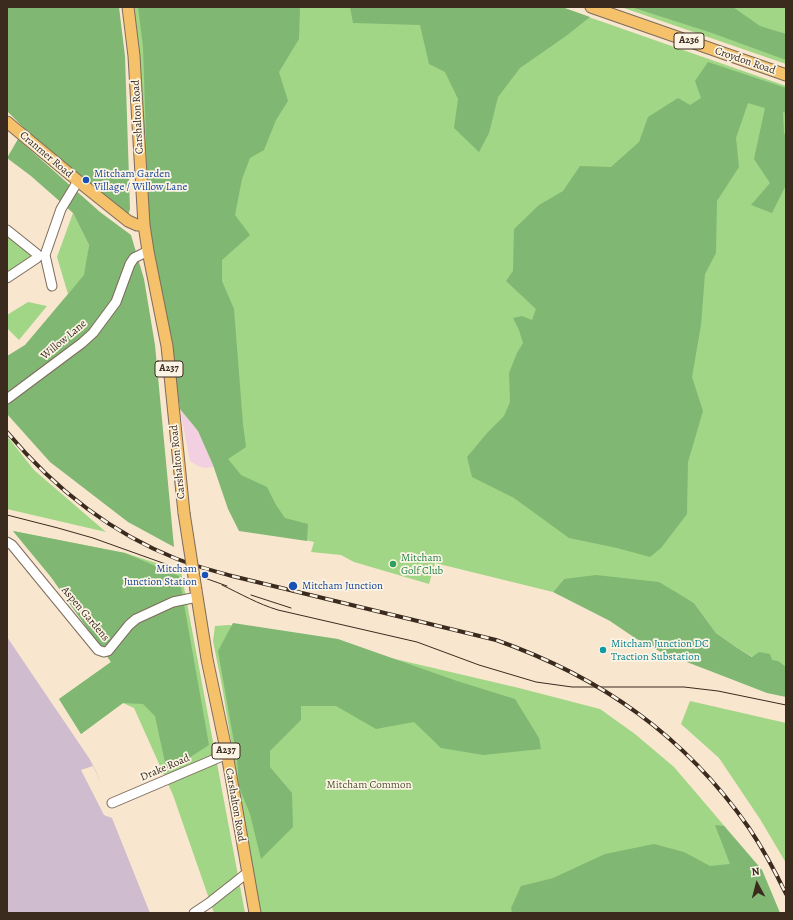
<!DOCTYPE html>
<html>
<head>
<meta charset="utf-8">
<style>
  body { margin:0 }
  #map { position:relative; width:793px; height:920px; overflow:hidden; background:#f8e6cf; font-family:Alegreya,serif }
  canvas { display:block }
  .frame { position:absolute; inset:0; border:8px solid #3b2a1e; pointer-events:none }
  .north { position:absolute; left:737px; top:864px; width:40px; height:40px; -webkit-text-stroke:3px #fcf5e5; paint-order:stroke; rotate:353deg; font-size:11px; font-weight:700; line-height:16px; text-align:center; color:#3b2a1e }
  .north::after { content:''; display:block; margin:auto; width:14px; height:18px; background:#3b2a1e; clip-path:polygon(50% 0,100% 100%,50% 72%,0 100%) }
</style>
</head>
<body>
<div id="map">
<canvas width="793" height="920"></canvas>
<div class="frame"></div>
<div class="north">N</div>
</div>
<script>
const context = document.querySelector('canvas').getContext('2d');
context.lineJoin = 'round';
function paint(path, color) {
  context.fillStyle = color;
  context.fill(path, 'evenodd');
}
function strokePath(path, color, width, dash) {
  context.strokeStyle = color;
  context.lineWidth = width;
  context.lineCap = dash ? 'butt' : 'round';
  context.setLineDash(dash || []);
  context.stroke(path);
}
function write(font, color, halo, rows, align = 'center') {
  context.font = font + ' Alegreya,serif';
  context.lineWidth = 3.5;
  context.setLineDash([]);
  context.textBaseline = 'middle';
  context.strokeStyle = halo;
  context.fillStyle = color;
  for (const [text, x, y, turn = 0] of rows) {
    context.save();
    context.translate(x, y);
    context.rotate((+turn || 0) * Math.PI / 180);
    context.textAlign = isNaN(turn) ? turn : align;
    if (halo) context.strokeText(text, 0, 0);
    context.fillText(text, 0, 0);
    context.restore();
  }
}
const built = new Path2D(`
  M180 409 198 431 214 467 205 468 198 466 190 461Z`);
const industrial = new Path2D(`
  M7 637 89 758 95 769 101 783 93 766 81 770 104 815 112 818 150 913H7Z`);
const green = new Path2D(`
  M134 7H560L786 86V696L753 657 736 647 716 633 694 603 678 594 564 579 553 592 435 563 429 584 354 562 341 555 311 552 314 542 243 527 204 428 179 401 172 348 149 231 140 59Z
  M621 7H786V64Z
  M73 213 89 245 85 275 68 294 57 257Z
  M7 233 36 254 7 277Z
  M28 302 47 306 19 340 7 328V315Z
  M7 436 34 470 106 532 7 509Z
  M13 531 125 553 181 571 245 913H214L173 795 134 708 123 703 81 734 59 699 111 662 51 577Z
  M229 625 284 631 365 652 519 688 600 709 635 734 674 767 762 870 780 913H261L253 872 222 686 213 641 215 626Z
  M690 701 786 723V863L760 819 719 758 681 724Z`);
const forest = new Path2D(`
  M7 7H119L125 56 130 209 128 215 25 129 7 111Z
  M138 7H300L299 39 279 72 288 101 276 120 264 150 250 158 242 179 235 215 250 235 222 260V281L234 309 243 424 246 447 228 459 241 475 267 487 276 505 285 518 308 524 307 541 239 531 228 509 213 465 198 431 180 409 172 349 149 231 143 47Z
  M350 7H562L590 17 566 36 520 68 498 97 489 133 479 152 454 128 458 99 445 72 429 64 420 25 353 23Z
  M631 7H733L760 26 786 34V60L709 32Z
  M708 62 786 88V113L783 112 784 133 786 137V185L772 213 751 205 770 183 754 159 765 108 748 103 736 138 739 167 717 201 716 253 705 274 701 325 692 377 703 411 688 462 687 514 661 548 650 557 617 548 569 538 514 498 472 477 467 457 488 432 504 416 510 402 509 373 517 353 523 343 519 330 513 318 522 316 532 320 536 309 506 281 513 271 514 229 539 205 563 191 580 166 611 167 639 142 648 117 678 98 690 105 701 98 695 81Z
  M18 139 100 212 131 235 144 279 155 345 174 547 128 522 50 462 7 414V356L25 345 84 275 89 245 73 213 31 176 7 158Z
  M13 531 125 553 179 576 209 745 167 772 155 716 143 704 123 703 81 734 59 699 111 662 51 577Z
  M596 575 659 582 694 603 716 633 736 647 752 657 759 652 770 654 772 660 778 661 786 667V697L767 693 661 652 635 638 610 621 553 592 564 579Z
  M233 623 338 639 457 681 515 699 539 738 541 749 483 755 441 748 414 722 376 729 336 706H301V720L270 751V767L292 793 293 827 261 859 250 814 239 787 237 759 218 651Z
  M715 825 724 826 762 870 780 913H512L511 908 521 886 553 878 605 854 654 844 684 852 710 866 730 864Z`);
const minor = new Path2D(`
  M7 230 37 254V258L7 278
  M52 286 45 255 61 209 78 181
  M7 399 82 343 93 333 116 302 130 264 134 258 148 251
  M7 542 12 545 98 650 104 652 108 651 129 625 136 619 173 602 197 597
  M112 803 227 754
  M194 913 209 903 247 873`);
const major = new Path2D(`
  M128 7 134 56 144 225 148 251 167 346 184 513
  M591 7 786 75
  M7 122 78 181 128 221 137 225H144
  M196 590 207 659 227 754 255 913`);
const tram = new Path2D(`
  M7 515 58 528 93 538 227 586
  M222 585C241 594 258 604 278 610L417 642 479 665 536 682 572 687H684L718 691 786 705
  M251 595 291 608`);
const rail = new Path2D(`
  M7 432C53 487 109 532 177 559 195 566 214 571 232 576L496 640C601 677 685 736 749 828 763 849 775 871 786 894`);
const majorBridge = new Path2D(`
  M184 513 196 590`);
const markers = [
  [86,180,4,"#1a4fb4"],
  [393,564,4,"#2e9e5b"],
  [205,575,4,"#1a4fb4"],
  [293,586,5,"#1a4fb4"],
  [603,650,4,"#0f9aa8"]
];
const shields = [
  [689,41,30],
  [169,369,28],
  [226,751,28]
];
const shieldNames = [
  ["A236",689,41],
  ["A237",169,369],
  ["A237",226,751]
];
const streetNames = [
  ["Croydon Road",745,61,19],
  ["Carshalton Road",138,117,-93],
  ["Cranmer Road",46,155,40],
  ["Willow Lane",64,340,-40],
  ["Carshalton Road",178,462,-96],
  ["Aspen Gardens",85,614,50],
  ["Drake Road",165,768,-23],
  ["Carshalton Road",235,805,80]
];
const transitNames = [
  ["Mitcham Garden",94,174],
  ["Village / Willow Lane",94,187],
  ["Mitcham",197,569,"right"],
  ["Junction Station",197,582,"right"],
  ["Mitcham Junction",302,586]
];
const leisureNames = [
  ["Mitcham",401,558],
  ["Golf Club",401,571]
];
const cultureNames = [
  ["Mitcham Junction DC",611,644],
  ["Traction Substation",611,657]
];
const parkNames = [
  ["Mitcham Common",369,785]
];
paint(built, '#f2cfe1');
paint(industrial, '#cfbdcf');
paint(green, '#a1d686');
paint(forest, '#80b773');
strokePath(minor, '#7d6c5c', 11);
strokePath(major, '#7d6c5c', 13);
strokePath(minor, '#fff', 9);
strokePath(major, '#f5c16b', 11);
strokePath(tram, '#3b2a1e', 1);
strokePath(rail, '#3b2a1e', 4);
strokePath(rail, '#fcf5e5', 2.5, [8]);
strokePath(majorBridge, '#7d6c5c', 13, []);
strokePath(majorBridge, '#f5c16b', 11);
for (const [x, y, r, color] of markers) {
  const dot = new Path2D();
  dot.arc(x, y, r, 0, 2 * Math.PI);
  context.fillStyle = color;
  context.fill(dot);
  strokePath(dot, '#fcf5e5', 1.5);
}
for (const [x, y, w] of shields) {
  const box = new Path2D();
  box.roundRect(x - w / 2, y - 8, w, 16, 3);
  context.fillStyle = '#fcf5e5';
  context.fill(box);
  strokePath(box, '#3b2a1e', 1);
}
write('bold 10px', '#3b2a1e', null, shieldNames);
write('11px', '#3b2a1e', '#fcf5e5', streetNames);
write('11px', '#164399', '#fcf5e5', transitNames, 'left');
write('11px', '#27864d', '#fcf5e5', leisureNames, 'left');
write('11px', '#0d838f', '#fcf5e5', cultureNames, 'left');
write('11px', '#545538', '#fcf5e5', parkNames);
</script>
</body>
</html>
